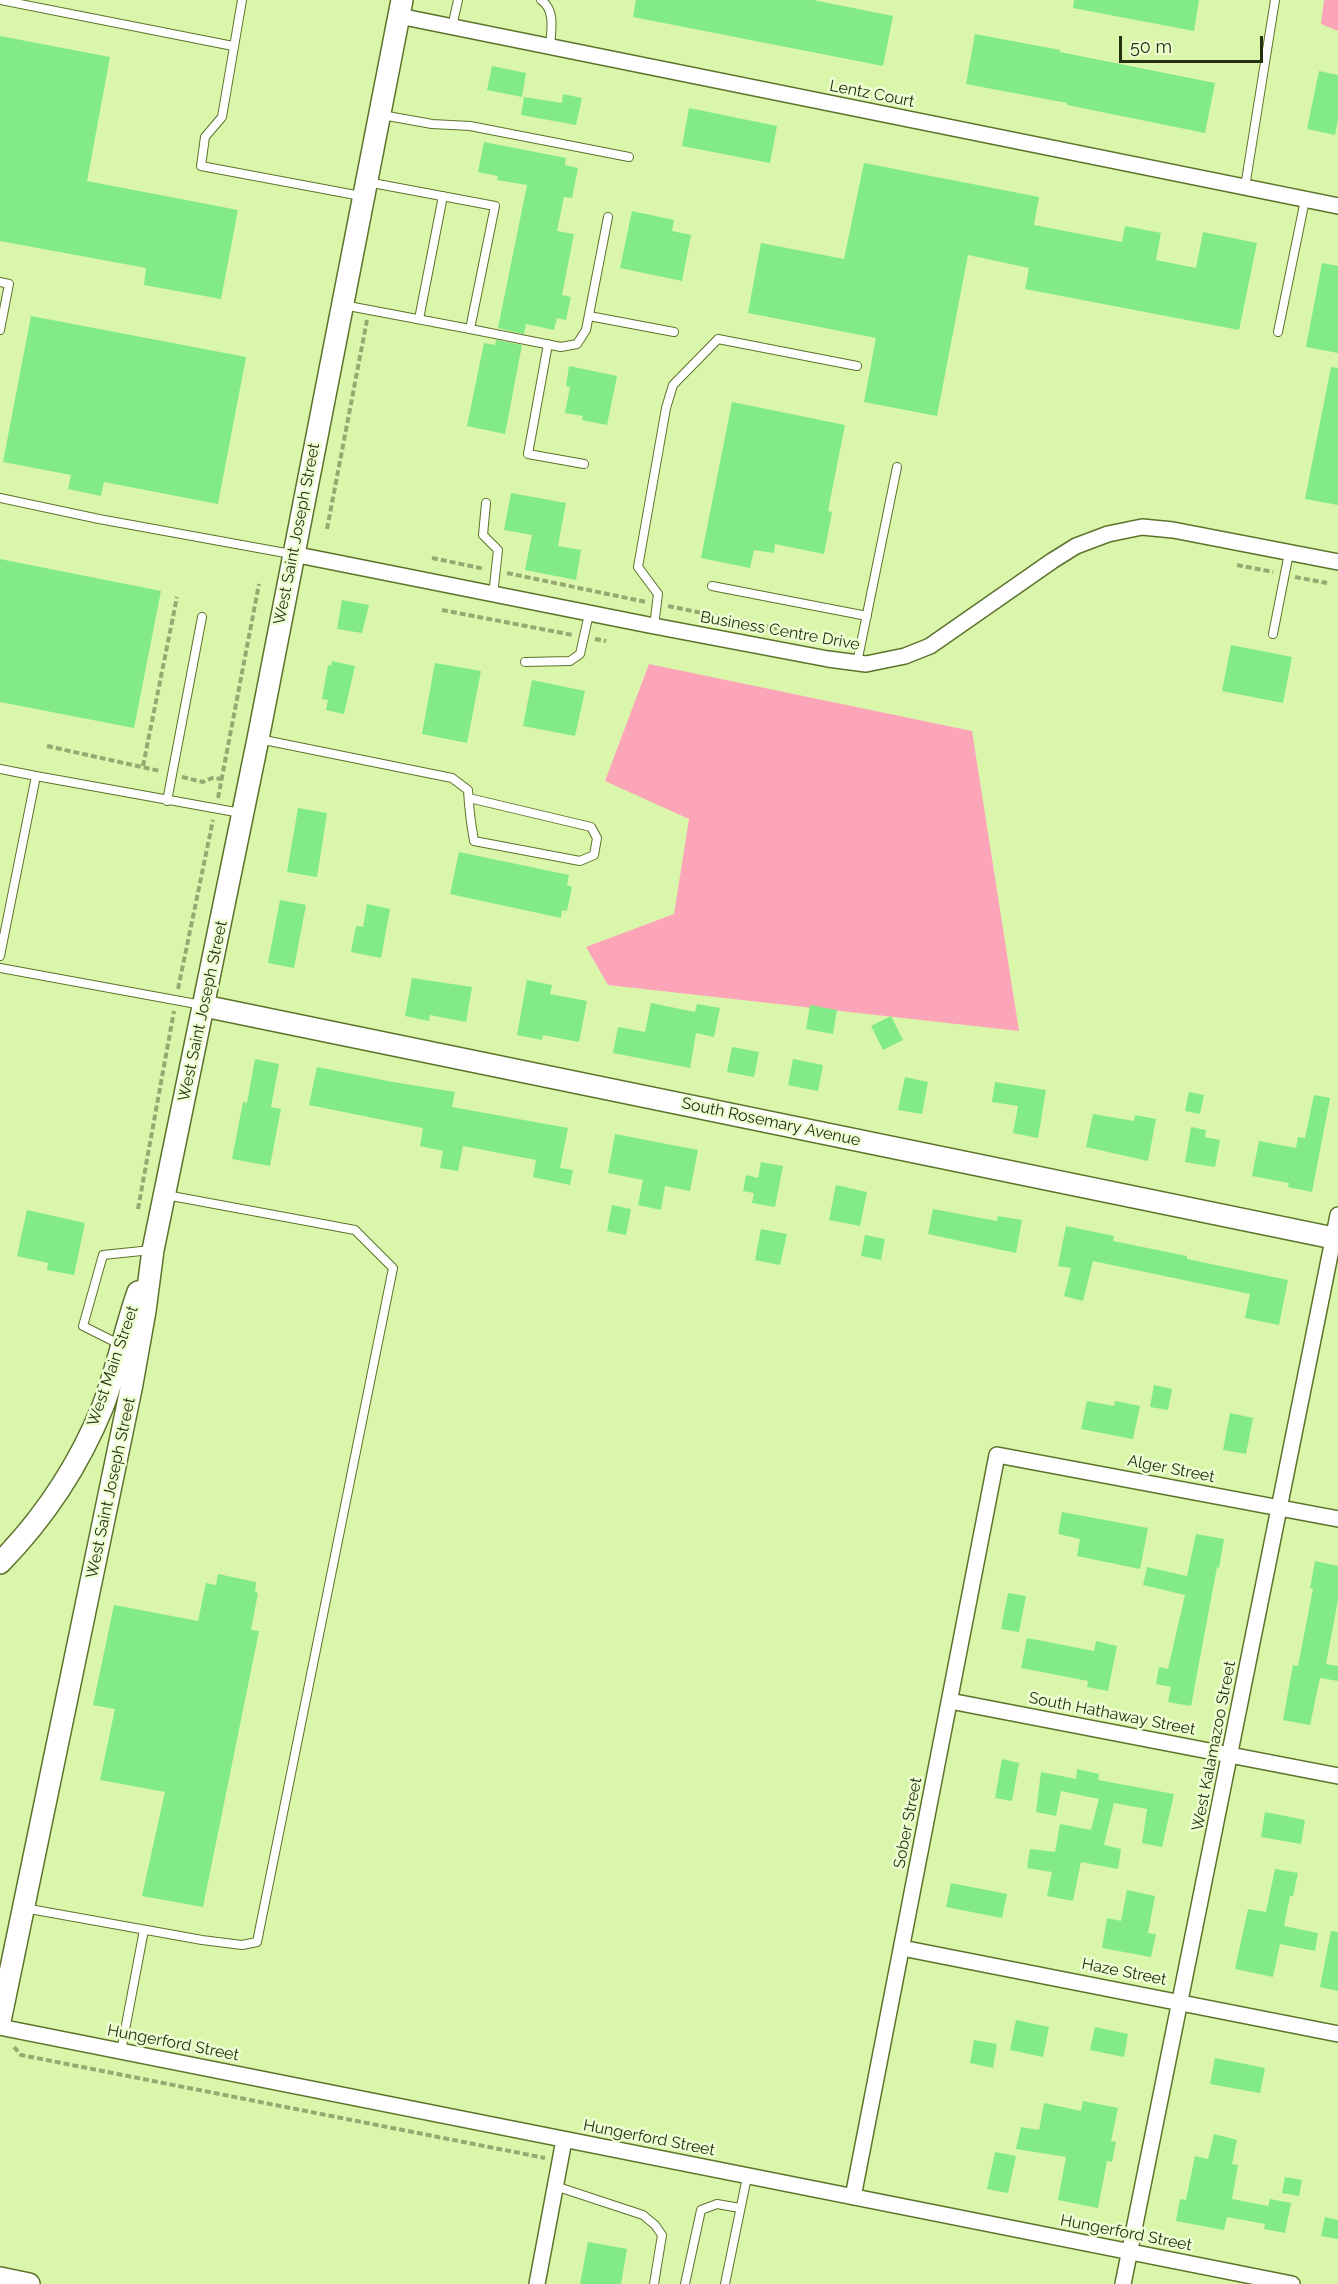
<!DOCTYPE html>
<html>
<head>
<meta charset="utf-8">
<style>
  body { margin:0 }
  #map { position:relative; width:1338px; height:2284px; overflow:hidden; background:#daf6ab; font-family:Raleway,sans-serif }
  canvas { display:block }
  .scale { position:absolute; left:1119px; top:36px; width:144px; height:27px; box-sizing:border-box; border:3px solid #252f12; border-top:0; padding-left:8px; font-size:18px; line-height:21px; white-space:nowrap; color:#252f12; -webkit-text-stroke:4px #eeffd3; paint-order:stroke }
</style>
</head>
<body>
<div id="map">
<canvas width="1338" height="2284"></canvas>
<div class="scale">50 m</div>
</div>
<script>
const context = document.querySelector('canvas').getContext('2d');
context.lineJoin = 'round';
function paint(path, color) {
  context.fillStyle = color;
  context.fill(path, 'evenodd');
}
function strokePath(path, color, width, dash) {
  context.strokeStyle = color;
  context.lineWidth = width;
  context.lineCap = dash ? 'butt' : 'round';
  context.setLineDash(dash || []);
  context.stroke(path);
}
function write(font, color, halo, rows, align = 'center') {
  context.font = font + ' Raleway,sans-serif';
  context.lineWidth = 5;
  context.setLineDash([]);
  context.textBaseline = 'middle';
  context.strokeStyle = halo;
  context.fillStyle = color;
  for (const [text, x, y, turn = 0] of rows) {
    context.save();
    context.translate(x, y);
    context.rotate((+turn || 0) * Math.PI / 180);
    context.textAlign = isNaN(turn) ? turn : align;
    if (halo) context.strokeText(text, 0, 0);
    context.fillText(text, 0, 0);
    context.restore();
  }
}
const green = new Path2D(`
  M1324 0H1338V31L1321 24Z
  M649 664 972 731 1019 1031 608 985 586 947 674 914 689 819 605 781Z`);
const building = new Path2D(`
  M636 0H813L893 16 883 66 633 17Z
  M1074 0H1199L1194 31 1073 8Z
  M975 34 1060 50V52L1215 83 1205 133 1067 105V103L966 84Z
  M0 36 110 57 87 181 238 210 221 299 144 285 146 268 0 241Z
  M492 66 526 73 522 97 487 90Z
  M1319 71 1338 75V120L1335 135 1307 129Z
  M563 94 582 98 576 125 521 115 524 97 562 103Z
  M689 108 777 126 770 163 682 146Z
  M484 142 566 158 565 165 578 168 572 198 564 197 557 231 574 234 562 295 571 297 566 320 557 318 554 330 526 324 524 334 498 328 527 185 497 180 498 176 478 172Z
  M864 163 1039 197 1034 225 1122 242 1125 226 1161 233 1156 260 1196 268 1203 232 1257 243 1239 330 1025 289 1029 268 968 255 937 416 864 402 876 338 748 313 761 243 844 259Z
  M632 211 674 220 672 231 691 235 682 281 620 268Z
  M1322 263 1338 266V353L1306 347Z
  M31 316 246 357 218 504 104 482 101 496 68 489 71 475 3 462Z
  M496 340 522 345 505 434 467 426 484 343 495 345Z
  M569 366 617 376 607 425 582 420 583 416 565 413 570 387 566 386Z
  M1331 367 1338 368V505L1305 499Z
  M732 402 845 425 828 511 832 512 824 554 775 544 774 553 754 550 750 568 701 558Z
  M511 493 566 503 558 546 581 550 576 580 525 570 532 535 504 530Z
  M0 559 161 591 134 728 0 702Z
  M342 600 369 605 362 633 337 629Z
  M1231 645 1292 657 1283 703 1222 691Z
  M332 661 355 666 344 714 326 710 328 700 322 699 328 665 331 666Z
  M435 663 481 671 467 743 422 734Z
  M532 680 585 691 575 736 523 726Z
  M298 808 327 813 317 877 287 872Z
  M459 852 569 875 567 885 572 887 567 911 562 910 561 918 450 894Z
  M280 900 306 905 294 968 268 963Z
  M367 904 390 909 381 958 351 952 356 926 363 927Z
  M412 978 472 987 466 1022 430 1015 429 1021 405 1016Z
  M527 980 552 985 550 994 587 1001 579 1042 543 1035 542 1040 517 1035Z
  M651 1003 695 1012 697 1004 720 1008 714 1037 696 1033 690 1068 613 1053 618 1027 645 1032Z
  M810 1005 837 1010 833 1034 806 1029Z
  M891 1016 903 1040 883 1050 871 1026Z
  M732 1047 759 1052 754 1077 727 1072Z
  M255 1059 279 1064 271 1107 281 1109 270 1166 232 1159 243 1102 247 1103Z
  M793 1059 823 1065 818 1091 788 1085Z
  M317 1067 393 1082 455 1092 452 1107 568 1128 560 1168 573 1170 570 1185 533 1177 536 1160 463 1146 458 1171 440 1168 443 1151 420 1146 423 1128 309 1105Z
  M905 1077 928 1082 922 1114 898 1110Z
  M995 1082 1046 1090 1038 1138 1013 1133 1018 1106 992 1102Z
  M1189 1092 1204 1095 1200 1114 1185 1111Z
  M1314 1095 1330 1098 1312 1192 1288 1187 1289 1183 1252 1176 1259 1141 1296 1148 1298 1137 1305 1138Z
  M1093 1114 1134 1121 1135 1115 1156 1119 1148 1161 1086 1147Z
  M1191 1127 1206 1130 1205 1137 1220 1140 1215 1167 1185 1162Z
  M615 1134 698 1150 690 1191 665 1186 661 1210 638 1205 643 1180 608 1173Z
  M761 1162 783 1166 775 1207 752 1203 754 1193 743 1191 746 1175 758 1178Z
  M836 1185 867 1192 860 1226 829 1220Z
  M612 1205 631 1209 626 1235 607 1231Z
  M933 1209 997 1221 998 1216 1022 1220 1016 1253 928 1234Z
  M27 1210 85 1223 74 1275 47 1270 48 1263 17 1256Z
  M1066 1226 1114 1236 1113 1241 1187 1256V1259L1288 1280 1279 1325 1245 1318 1250 1294 1093 1261 1083 1301 1064 1296 1071 1268 1058 1266Z
  M761 1229 787 1234 780 1265 755 1260Z
  M865 1235 885 1239 881 1260 861 1256Z
  M1154 1385 1172 1389 1168 1410 1150 1407Z
  M1087 1401 1114 1406 1115 1401 1140 1406 1133 1439 1081 1429Z
  M1230 1413 1253 1418 1246 1454 1223 1450Z
  M1062 1512 1148 1528 1140 1569 1077 1556 1080 1539 1058 1534Z
  M1196 1534 1224 1539 1219 1568 1217 1567 1191 1706 1168 1702 1171 1687 1156 1684 1159 1667 1168 1669 1185 1595 1143 1585 1147 1567 1187 1576Z
  M1315 1561 1338 1566V1600L1326 1664 1338 1666V1681L1320 1678 1310 1725 1283 1720 1293 1665 1298 1666 1313 1589 1310 1588Z
  M218 1574 256 1582 255 1592 258 1593 251 1630 259 1631 203 1907 142 1896 165 1792 100 1780 115 1709 93 1705 114 1605 198 1621 206 1583 216 1585Z
  M1008 1593 1026 1596 1019 1632 1001 1629Z
  M1027 1638 1094 1651 1096 1641 1117 1646 1108 1691 1087 1687 1088 1681 1021 1668Z
  M1002 1759 1019 1763 1012 1801 995 1798Z
  M1077 1769 1099 1774 1098 1780 1174 1794 1162 1847 1142 1843 1147 1809 1114 1803 1104 1845 1121 1849 1118 1869 1081 1862 1073 1901 1047 1896 1052 1872 1027 1868 1030 1849 1055 1852 1060 1824 1091 1830 1099 1799 1061 1791 1056 1816 1036 1812 1041 1772 1076 1779Z
  M1265 1812 1305 1820 1301 1844 1261 1837Z
  M1275 1869 1298 1873 1293 1896H1290L1284 1926 1318 1933 1315 1951 1280 1944 1273 1977 1235 1969 1248 1909 1266 1912Z
  M951 1883 1007 1894 1002 1918 946 1907Z
  M1127 1890 1155 1896 1148 1933 1156 1934 1151 1957 1102 1948 1107 1918 1121 1921Z
  M1331 1931 1338 1932V1991L1320 1987Z
  M1016 2020 1049 2027 1043 2057 1010 2050Z
  M1095 2027 1128 2034 1124 2057 1090 2050Z
  M974 2040 997 2044 993 2068 970 2063Z
  M1215 2058 1265 2068 1260 2093 1210 2084Z
  M1083 2101 1118 2108 1111 2141 1116 2142 1112 2162 1107 2161 1098 2208 1058 2200 1066 2157 1016 2149 1021 2127 1039 2130 1044 2103 1081 2111Z
  M1214 2134 1237 2140 1232 2164 1238 2165 1232 2199 1268 2206 1270 2199 1291 2203 1285 2233 1264 2229 1265 2224 1227 2217 1224 2230 1176 2221 1180 2199 1186 2200 1195 2156 1208 2159Z
  M995 2152 1016 2156 1008 2193 987 2189Z
  M1285 2177 1302 2180 1299 2196 1282 2193Z
  M1325 2217 1338 2220V2239L1321 2236Z
  M588 2242 627 2249 621 2284H580Z`);
const path = new Path2D(`
  M327 529 367 320
  M432 558 485 569
  M1237 565 1273 572
  M507 573 646 602
  M1295 577 1327 583
  M668 606 819 637
  M442 610 573 635
  M595 639 606 641
  M47 746 160 771
  M143 766 177 597
  M182 777 203 782 212 778 222 779
  M218 798 259 584
  M178 989 213 820
  M138 1209 174 1011
  M14 2047 21 2055 545 2158`);
const lane = new Path2D(`
  M0 0 233 46
  M242 0 222 117 205 137 201 166 361 196
  M541 0C556 10 551 31 550 47
  M452 27 458 0
  M382 115 432 124 470 126 629 157
  M1245 187 1275 0
  M0 282 9 284 0 330
  M343 305 470 329 495 206 367 182
  M589 316 674 332
  M419 319 443 196
  M470 329 561 347 577 344 586 330 608 217
  M1278 332 1305 200
  M548 344 528 454 584 464
  M0 498 99 519 291 554
  M486 503 483 535 498 550 493 595
  M712 586 867 616
  M654 626 658 594 638 567 666 408 673 385 718 339 857 366
  M1273 634 1289 553
  M525 662 570 661 580 654 589 614
  M857 663 897 467
  M259 739 452 778 468 790C469 808 471 824 474 841L580 861 594 855 597 838 591 827 469 798
  M0 769 36 776
  M167 801 202 617
  M0 956 36 776 241 813
  M0 968 202 1005
  M121 1345 83 1326 103 1255 151 1250
  M24 1908 202 1940 242 1945 257 1942 393 1268 355 1230 166 1195
  M121 2051 144 1930
  M555 2186 643 2215 655 2225 662 2235 654 2284
  M685 2284 701 2210 717 2204 740 2208
  M725 2284 747 2177`);
const street = new Path2D(`
  M399 16 1338 206
  M293 554 654 626 828 659 866 664 905 656 930 646 1052 561 1076 546 1108 534 1142 527 1173 530 1338 562
  M950 1701 1338 1776
  M902 1948 1338 2034
  M0 2027 1292 2284
  M853 2197 997 1455 1338 1519
  M537 2284 564 2140
  M1123 2284 1338 1215`);
const secondary = new Path2D(`
  M204 1006 1338 1239
  M0 1563C44 1518 79 1465 103 1406 117 1369 125 1329 138 1292
  M0 2021 132 1384 145 1311 153 1250 258 739 402 0
  M0 2278 29 2284`);
const streetNames = [
  ["Lentz Court",872,94,11],
  ["West Saint Joseph Street",297,534,-79],
  ["Business Centre Drive",780,631,10],
  ["West Saint Joseph Street",203,1011,-78],
  ["South Rosemary Avenue",771,1122,12],
  ["West Main Street",113,1366,-71],
  ["Alger Street",1171,1469,11],
  ["West Saint Joseph Street",111,1488,-78],
  ["South Hathaway Street",1112,1714,11],
  ["West Kalamazoo Street",1214,1746,-79],
  ["Sober Street",908,1823,-79],
  ["Haze Street",1124,1972,11],
  ["Hungerford Street",173,2043,11],
  ["Hungerford Street",649,2138,11],
  ["Hungerford Street",1126,2233,11]
];
paint(green, '#fca5b9');
paint(building, '#82ea87');
strokePath(lane, '#5c732c', 10);
strokePath(street, '#5c732c', 18);
strokePath(secondary, '#5c732c', 24);
strokePath(path, '#95aa71', 4, [6, 3]);
strokePath(lane, '#fff', 8);
strokePath(street, '#fff', 15);
strokePath(secondary, '#fff', 21);
write('16px', '#252f12', '#eeffd3', streetNames);
</script>
</body>
</html>
